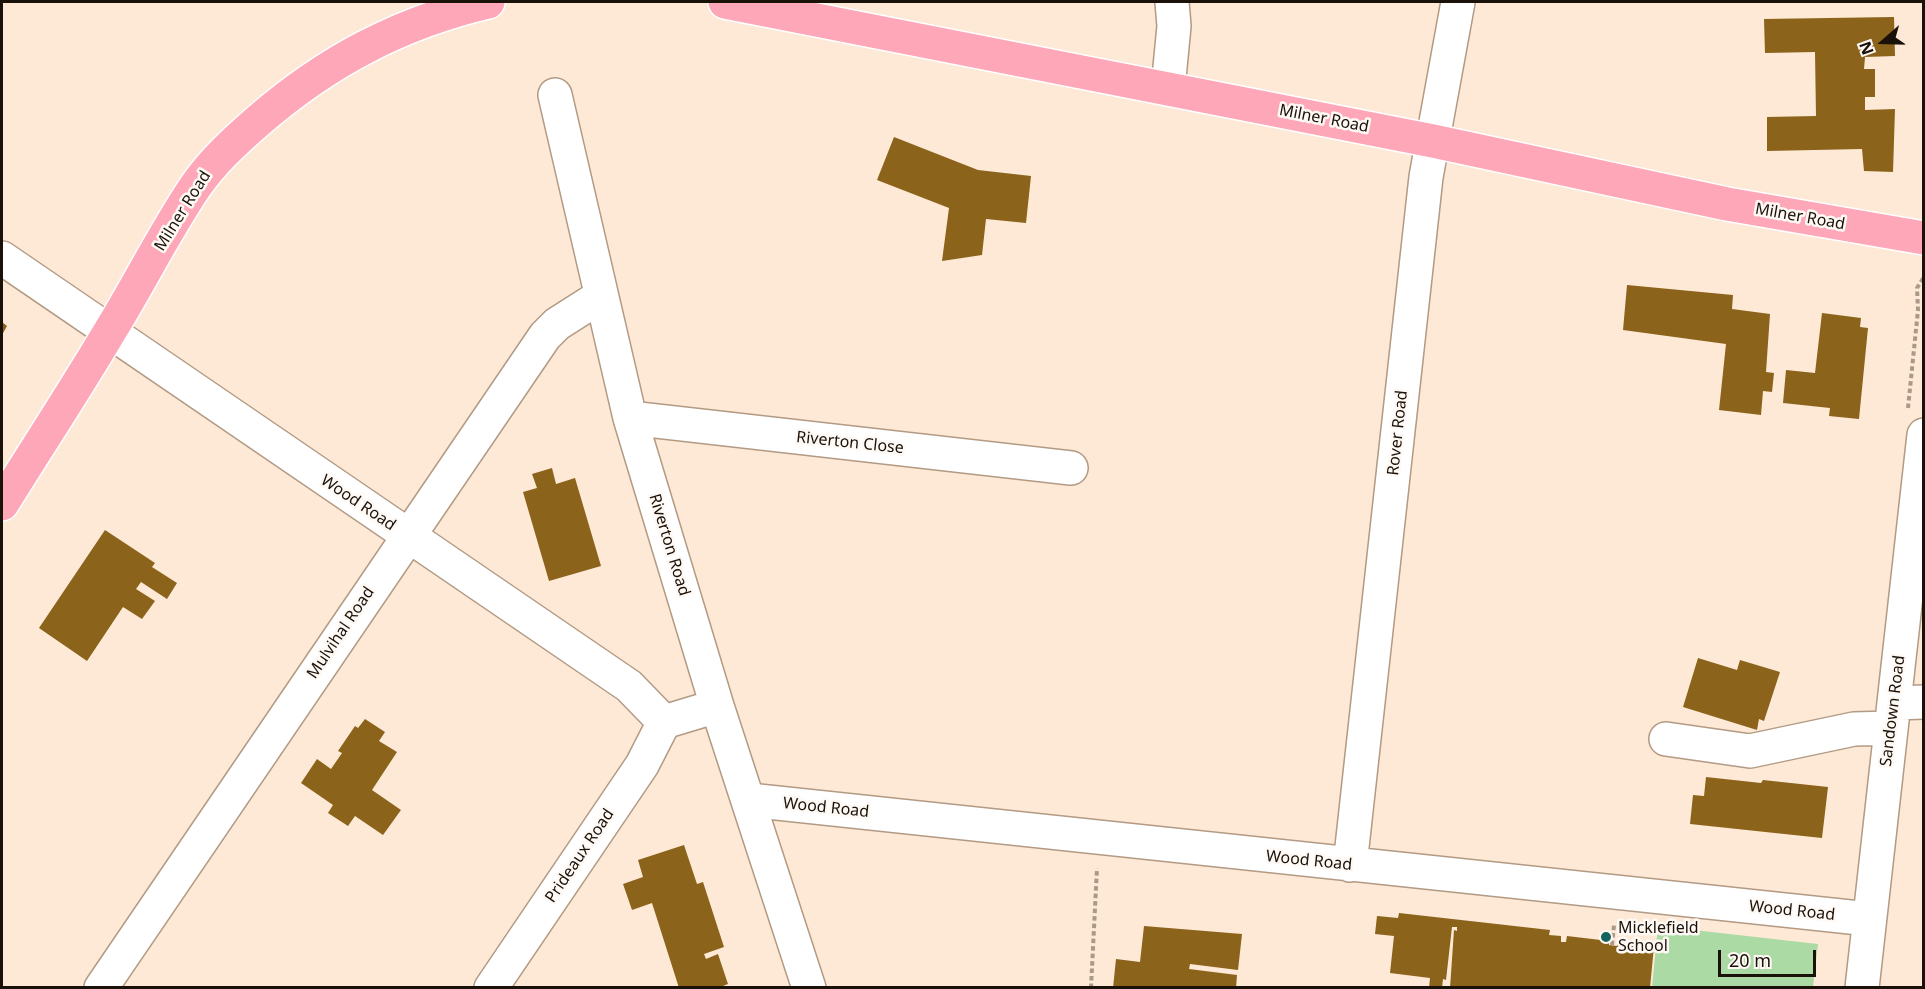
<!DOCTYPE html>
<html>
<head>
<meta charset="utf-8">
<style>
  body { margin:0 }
  #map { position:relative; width:1925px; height:989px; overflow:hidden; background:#fde9d6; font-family:"Noto Sans",sans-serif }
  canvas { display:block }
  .frame { position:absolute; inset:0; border:3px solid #1a1109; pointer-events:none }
  .north { position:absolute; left:1853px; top:12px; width:60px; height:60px; -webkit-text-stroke:4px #fef9f4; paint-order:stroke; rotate:250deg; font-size:16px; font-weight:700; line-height:24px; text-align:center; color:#1a1109 }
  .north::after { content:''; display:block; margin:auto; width:21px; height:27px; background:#1a1109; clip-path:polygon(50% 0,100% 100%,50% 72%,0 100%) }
  .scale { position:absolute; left:1718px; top:950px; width:98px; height:27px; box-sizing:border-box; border:3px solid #1a1109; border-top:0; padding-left:8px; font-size:18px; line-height:21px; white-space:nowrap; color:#1a1109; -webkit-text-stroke:4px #fef9f4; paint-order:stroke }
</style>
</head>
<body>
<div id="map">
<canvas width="1925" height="989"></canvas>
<div class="frame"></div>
<div class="north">N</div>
<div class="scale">20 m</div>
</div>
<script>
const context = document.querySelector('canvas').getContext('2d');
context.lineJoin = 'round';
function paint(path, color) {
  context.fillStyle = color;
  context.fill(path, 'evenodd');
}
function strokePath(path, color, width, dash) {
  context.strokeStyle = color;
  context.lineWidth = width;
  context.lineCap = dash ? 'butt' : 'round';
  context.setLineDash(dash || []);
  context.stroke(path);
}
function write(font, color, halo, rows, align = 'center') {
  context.font = font + ' "Noto Sans",sans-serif';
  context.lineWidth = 5;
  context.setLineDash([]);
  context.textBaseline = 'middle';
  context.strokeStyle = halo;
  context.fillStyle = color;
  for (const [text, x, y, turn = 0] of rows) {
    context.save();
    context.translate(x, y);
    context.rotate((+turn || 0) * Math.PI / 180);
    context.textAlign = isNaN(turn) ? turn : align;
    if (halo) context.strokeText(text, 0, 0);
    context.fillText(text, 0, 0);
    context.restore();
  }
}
const green = new Path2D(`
  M1658 926 1818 944 1813 987H1652Z`);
const building = new Path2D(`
  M1894 17 1895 56 1865 57 1864 69H1875V97H1865V110L1895 109 1893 172 1864 171 1862 149 1767 151V117L1816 116 1815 52 1765 53 1764 19Z
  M894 137 978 170 1031 176 1026 223 986 219 982 255 942 261 949 208 877 180Z
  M1627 285 1733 295 1732 309 1770 314 1766 372 1774 373 1772 392 1763 391 1761 415 1719 410 1726 344 1623 330Z
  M1822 313 1861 318 1860 327 1868 328 1859 419 1829 416 1830 408 1783 403 1786 370 1815 373Z
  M2 322 7 326 2 335Z
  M552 468 556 484 575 478 601 566 549 581 523 492 537 488 532 474Z
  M105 530 155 563 152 567 177 583 167 599 141 582 136 589 155 601 142 619 123 607 87 661 39 628Z
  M1698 658 1737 670 1740 660 1780 672 1764 721 1759 719 1757 730 1683 707Z
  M365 719 385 732 379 741 397 752 372 790 401 810 383 835 355 816 348 826 328 813 333 805 301 783 317 759 331 769 342 753 338 751 355 726 358 728Z
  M1706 777 1761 783 1763 780 1828 787 1822 838 1690 824 1693 795 1704 796Z
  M684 845 697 884 703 882 724 947 704 954 706 959 718 954 728 984 718 988H679L652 903 632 910 623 884 643 877 638 860Z
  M1399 913 1550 930 1549 935 1561 936V942H1566L1567 936 1609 941V945L1617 946V941L1654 946 1650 988H1450L1454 930 1457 931V927H1452L1446 980 1443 979 1442 988H1429L1430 978 1390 973 1394 936 1375 934 1377 916 1398 918Z
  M1144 926 1242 934 1238 970 1190 964 1189 969 1237 975 1236 988H1113L1116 959 1140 962Z`);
const path = new Path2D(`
  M1908 408 1918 310 1917 288 1924 277
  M1612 945 1614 925
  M1091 988 1097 868`);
const minor = new Path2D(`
  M1168 88 1174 26 1172 2
  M555 95 630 418 717 706 809 988
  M2 258 629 686 664 722
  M630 418 1071 468
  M1894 703 1924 702
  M664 722 717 706
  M1666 739 1750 751 1854 729 1891 728
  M749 800 1869 919
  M1350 865 1426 177 1458 2
  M101 988 545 336 557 324 601 296
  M491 988 642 765 664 722
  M1862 988 1924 435`);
const major = new Path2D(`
  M725 2 1433 141 1727 204 1924 238
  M2 504C38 446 75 390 110 331 139 284 164 233 195 187 212 162 235 141 258 121 326 62 399 23 488 2`);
const markers = [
  [1606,937,6,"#15635e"]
];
const streetNames = [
  ["Milner Road",1324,119,11],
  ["Milner Road",183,211,-58],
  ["Milner Road",1800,217,10],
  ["Rover Road",1398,433,-84],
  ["Riverton Close",850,443,6],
  ["Wood Road",358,503,34],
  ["Riverton Road",669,545,73],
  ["Mulvihal Road",341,633,-56],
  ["Sandown Road",1893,711,-83],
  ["Wood Road",826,808,6],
  ["Prideaux Road",580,856,-56],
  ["Wood Road",1309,861,6],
  ["Wood Road",1792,911,6]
];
const poiNames = [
  ["Micklefield",1618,928],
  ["School",1618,946]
];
paint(green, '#acdaa5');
paint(building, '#8b631b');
strokePath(minor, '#b29a84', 36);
strokePath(major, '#fff', 36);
strokePath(path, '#a9998a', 4, [4.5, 3]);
strokePath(minor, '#fff', 33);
strokePath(major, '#fea7b9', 33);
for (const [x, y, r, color] of markers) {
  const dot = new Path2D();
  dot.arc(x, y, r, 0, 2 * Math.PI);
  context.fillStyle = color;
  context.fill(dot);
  strokePath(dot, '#fef9f4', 2);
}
write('16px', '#1a1109', '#fef9f4', streetNames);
write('16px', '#1a1109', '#fef9f4', poiNames, 'left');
</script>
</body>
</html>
